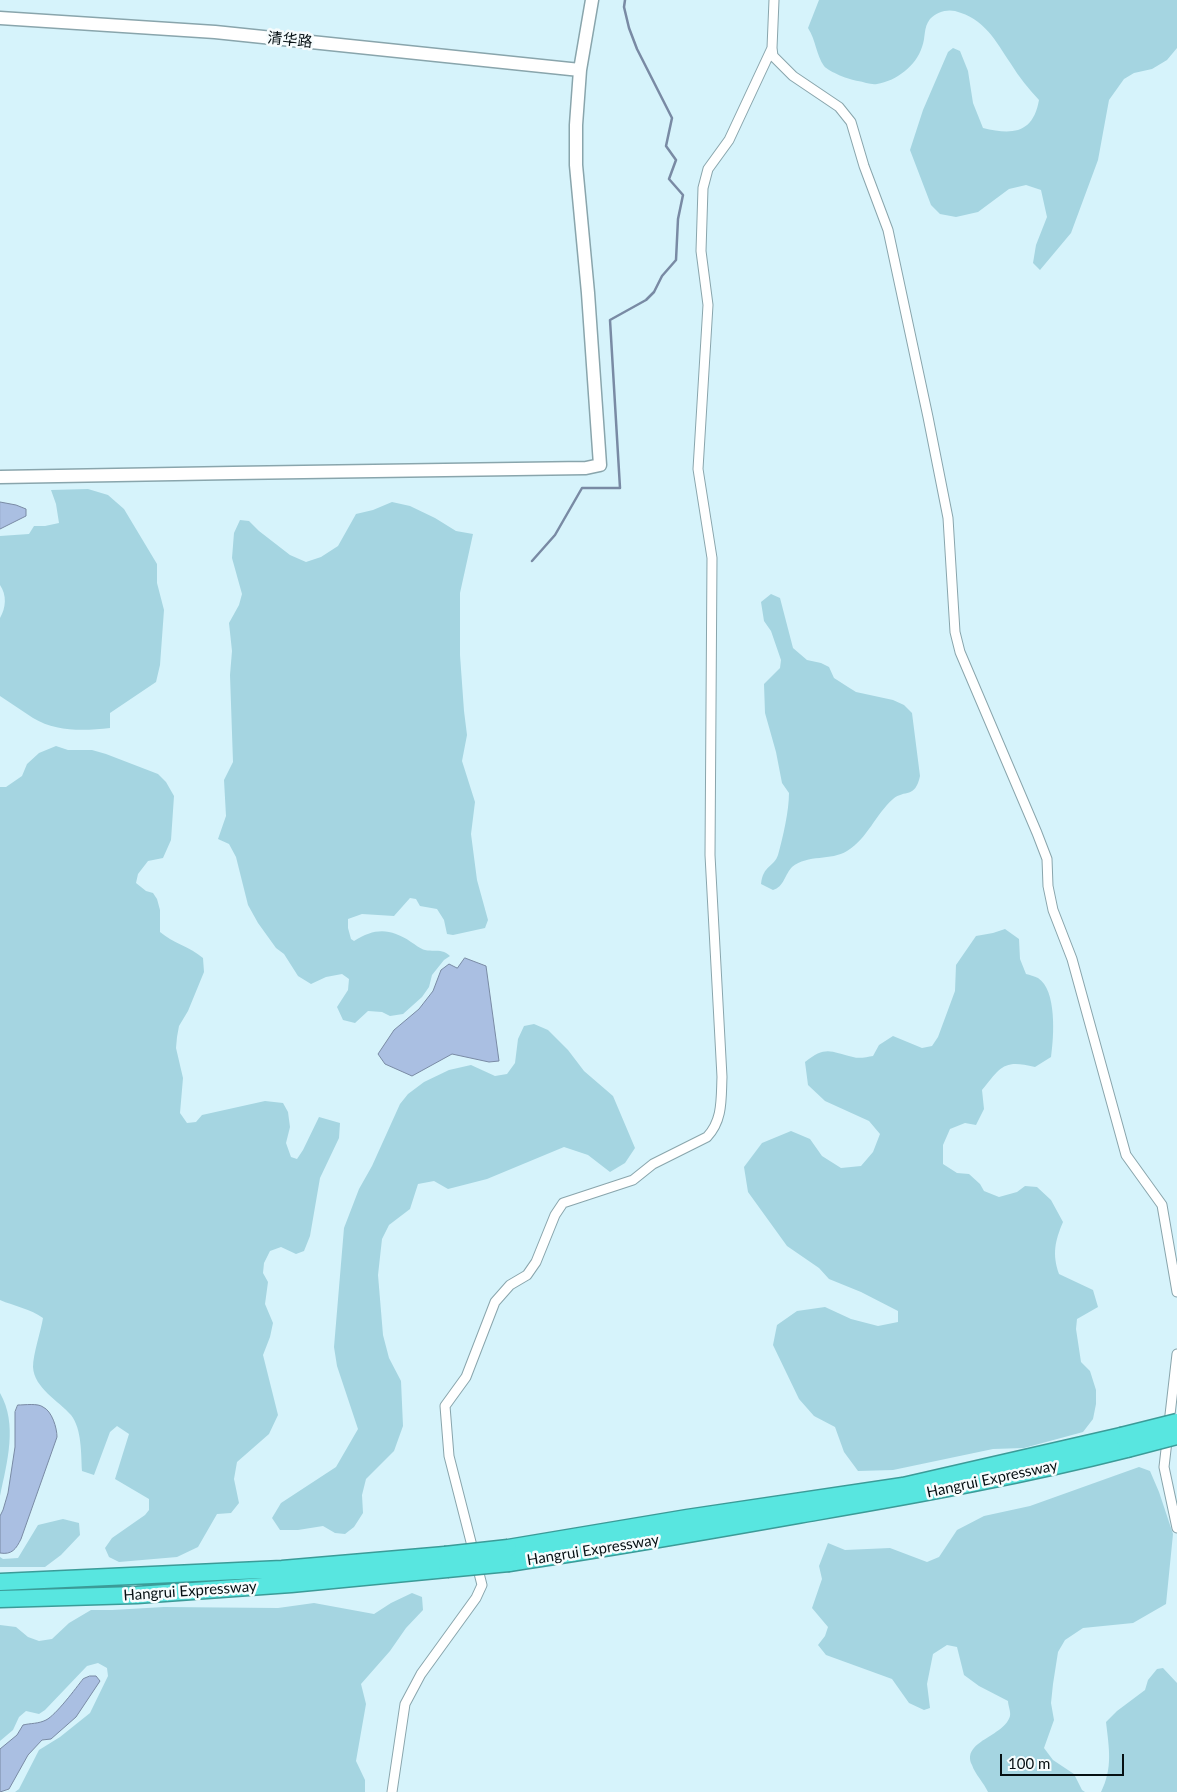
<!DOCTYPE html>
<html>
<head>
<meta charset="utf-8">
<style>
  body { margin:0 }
  #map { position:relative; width:1177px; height:1792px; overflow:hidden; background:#d6f3fb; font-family:Lato,sans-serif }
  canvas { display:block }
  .scale { position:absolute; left:1000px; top:1754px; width:124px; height:22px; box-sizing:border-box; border:2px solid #061013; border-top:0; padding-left:6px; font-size:15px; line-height:18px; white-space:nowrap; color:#061013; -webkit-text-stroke:4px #f6fcfd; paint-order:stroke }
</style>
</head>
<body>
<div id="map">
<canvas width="1177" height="1792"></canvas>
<div class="scale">100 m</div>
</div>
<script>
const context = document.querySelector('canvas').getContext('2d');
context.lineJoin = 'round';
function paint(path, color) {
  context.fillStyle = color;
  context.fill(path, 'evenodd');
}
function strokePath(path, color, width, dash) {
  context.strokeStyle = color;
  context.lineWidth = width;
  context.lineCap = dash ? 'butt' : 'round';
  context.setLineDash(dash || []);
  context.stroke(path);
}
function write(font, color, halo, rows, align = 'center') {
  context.font = font + ' Lato,"Noto Sans SC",sans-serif';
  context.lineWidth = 5;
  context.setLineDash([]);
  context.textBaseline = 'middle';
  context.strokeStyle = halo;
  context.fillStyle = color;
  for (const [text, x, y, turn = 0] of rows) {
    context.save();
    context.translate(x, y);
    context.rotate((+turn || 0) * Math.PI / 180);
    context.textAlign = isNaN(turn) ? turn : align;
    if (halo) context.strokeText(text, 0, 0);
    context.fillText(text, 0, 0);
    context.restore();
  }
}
const green = new Path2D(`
  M819 0H1177V48L1167 60 1152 69 1134 73 1124 79 1109 100 1098 160 1071 233 1040 270 1033 263 1036 245 1047 217 1041 190 1026 185 1009 189 978 212 956 217 940 214 931 205 910 150 923 110 948 52 953 48 960 51 968 71 973 103 983 128C1012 135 1033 134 1039 100 1028 88 1019 77 1011 64 995 40 985 19 955 11 947 9 936 12 930 19 923 28 926 37 922 47 916 66 896 81 877 84 871 85 864 82 858 81 850 80 829 72 824 66 816 55 816 40 808 28Z
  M88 489 108 495 124 509 157 564V583L164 610 160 665 156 682 110 713V728C84 731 56 732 33 718 22 711 11 703 0 696V618C6 608 7 595 0 585V536L29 534 34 526H45L59 523 56 504 51 490Z
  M392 502 410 506 435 518 456 531 473 534 460 593V655L464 711 467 735 462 761 475 802 471 834 477 880 488 920 485 928 453 935 447 934 444 920 437 909 420 906 416 899 410 898 394 916 362 914 348 919V928L351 939 354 941C375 928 390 928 411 942 415 944 420 949 425 950 435 952 442 948 450 956L444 960 432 975 429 987 422 997 403 1014 390 1016 382 1012 368 1011 355 1023 343 1020 337 1007 348 990 349 979 342 974 326 977 311 984 298 976 284 954 276 948 258 923 248 905 236 857 229 844 218 839 226 816 224 780 233 762 230 675 232 651 229 623 239 605 242 594 232 558 234 533 240 520 249 521 259 531 290 555 306 562 321 557 338 546 356 514 373 510Z
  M771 594 780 598 793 648 807 660 821 663 829 667 834 678 848 687 856 692 893 700 904 705 912 713 920 776C915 799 905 789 893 799 875 815 868 838 847 851 831 861 808 854 792 867 785 874 784 887 773 890L761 884C763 865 774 867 778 855 783 837 789 811 789 793L782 783 776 752 765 713 764 684 780 668 781 660 771 631 764 621 761 602Z
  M56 746 68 750H92L106 754 158 774 166 782 174 796 171 840 163 858 148 861 138 874 136 883 146 891 153 893 157 899 160 910V932C173 943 190 947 203 958L204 972 188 1011 179 1026 177 1037 176 1048 183 1078 180 1113 187 1123 196 1122 202 1115 265 1101 283 1103 288 1112 290 1127 286 1143 291 1157 297 1159 303 1150 319 1117 340 1123 339 1138 320 1178 310 1236 304 1251 296 1254 281 1247 270 1251 264 1263 263 1273 268 1282 265 1304 273 1323 270 1337 263 1355 278 1415 269 1434 237 1462 234 1479 239 1503 231 1513 217 1514 198 1547 177 1557 119 1562 109 1557 105 1548 112 1538 145 1515 149 1510V1499L115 1479 129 1434 117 1426 110 1432 94 1475 82 1471C81 1454 82 1429 71 1415 59 1401 34 1388 33 1367 33 1354 41 1331 43 1318 31 1309 14 1306 0 1300V787H6L22 776 27 764 39 753Z
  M1005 929 1019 939 1020 959 1026 974C1030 975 1034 976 1038 978 1057 990 1054 1037 1051 1057L1035 1067C1003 1059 1001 1067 982 1090L984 1109 976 1125 965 1123 950 1129 943 1145V1164L957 1173 969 1174 980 1184 984 1191 999 1197 1017 1192 1025 1186 1037 1187 1051 1200 1063 1222C1055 1241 1052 1254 1059 1274L1093 1290 1098 1307 1077 1319 1076 1329 1081 1362 1090 1371 1096 1390V1404L1093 1419 1083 1432 1024 1448 993 1449 893 1470 858 1471 844 1452 835 1427 814 1416 799 1399 773 1345 777 1325 797 1311 825 1307 851 1319 878 1326 898 1322V1311L861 1292 829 1279 819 1268 787 1246 748 1192 744 1167 762 1143 791 1131 810 1139 822 1156 841 1168 861 1166 873 1152 880 1134 869 1121 825 1101 808 1085 805 1062C826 1045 831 1052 853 1057 859 1059 867 1057 873 1056L879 1045 893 1036 922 1048 932 1046 938 1037 955 991 956 965 976 936 993 933Z
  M534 1024 548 1030 568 1050 584 1071 613 1096 635 1148 625 1163 610 1172 588 1155 564 1147 487 1179 448 1189 434 1181 418 1184 410 1209 389 1225 382 1239 378 1275 383 1335 389 1358 401 1381 403 1426 394 1451 366 1479 362 1495 363 1513 354 1527 345 1534 335 1533 323 1526 298 1530H280L272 1518 281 1503 336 1467 358 1429 337 1366 334 1347 344 1228 359 1189 372 1166 400 1104 408 1094 424 1082 449 1070 471 1065 495 1076 507 1074 515 1063 518 1039 524 1026Z
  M0 1393C18 1424 7 1463 0 1496Z
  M1139 1467 1150 1471 1159 1492 1173 1534 1166 1604 1133 1623 1083 1628 1065 1640 1058 1652 1053 1684 1051 1703 1054 1720 1044 1748 1053 1760 1074 1774 1082 1790 1085 1792H988C984 1783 975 1774 972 1765 961 1741 1004 1737 1010 1716 1011 1712 1008 1705 1008 1701L979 1686 964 1675 957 1647 947 1645 933 1654 927 1684 930 1708 924 1710 909 1703 892 1679 826 1655 818 1645 825 1636 828 1627 812 1608 822 1579 819 1566 828 1543 845 1550 890 1548 927 1562 939 1557 957 1530 984 1516 1030 1506Z
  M63 1519 79 1523 80 1535 61 1555 45 1567H0V1557L3 1559 18 1558 38 1525Z
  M412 1593 422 1597 423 1610 406 1628 390 1651 361 1684 366 1704 356 1761 365 1780V1792H15L19 1789 39 1750 60 1737 90 1713 108 1676 107 1668 98 1663 87 1666 45 1710 39 1714 26 1711 19 1717 13 1730 0 1741V1625L16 1627 28 1637 39 1641 52 1639 69 1623 91 1610H112L164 1607 278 1608 314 1603 374 1614 391 1603Z
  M1163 1668 1177 1683V1792H1101C1113 1768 1109 1748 1106 1722L1117 1711 1145 1690 1148 1680 1157 1669Z`);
const water = new Path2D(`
  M0 502 16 505 26 509V516L0 529Z
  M465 958 486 966 499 1061 489 1062 452 1054 412 1076 385 1064 378 1054 394 1030 419 1009 433 991 441 970 449 964 457 968Z
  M18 1405C25 1405 38 1403 43 1407 52 1411 57 1428 57 1437L21 1539C16 1549 12 1555 0 1553V1516L3 1510 8 1493 15 1447V1412Z
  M90 1676H96L100 1681 76 1717 51 1739 42 1740 28 1755 9 1789 0 1792V1749L17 1735 23 1725C31 1723 38 1724 46 1720 56 1715 76 1688 83 1679Z`);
const stream = new Path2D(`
  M532 561 555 535 582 488H620L610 320 646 300 654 292 662 276 676 260 678 219 683 195 669 179 676 160 666 146 672 118 637 49 629 28 624 7 625 0`);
const street = new Path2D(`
  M774 0 772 48 773 56 793 76 839 107 851 122 864 166 888 230 928 417 948 518 955 632 960 652 1037 833 1047 859 1048 886 1053 910 1072 959 1126 1155 1162 1205 1177 1292
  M1177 1354 1164 1467 1177 1528
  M392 1792 405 1704 421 1674 476 1598 482 1585 449 1456 445 1406 466 1377 495 1302 510 1285 527 1275 536 1262 555 1215 563 1203 633 1180 653 1164 707 1137C723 1120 721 1099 722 1077L710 855 712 558 698 469 708 305 701 251 703 188 708 169 729 140 772 48`);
const secondary = new Path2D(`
  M0 18 215 32 580 70
  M0 477 233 473 586 468 600 465 588 293 576 165V125L580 70 592 0`);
const highway = new Path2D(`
  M508 1548 687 1518 903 1486 1121 1436
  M509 1563C612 1548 713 1530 815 1512 920 1494 1024 1475 1127 1449
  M0 1582 282 1569 445 1555
  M0 1599 137 1595 291 1584 447 1569`);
const highwayBridge = new Path2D(`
  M1121 1436 1177 1422
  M1127 1449 1177 1436
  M445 1555 508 1548
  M447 1569 509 1563`);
const streetNames = [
  ["清华路",290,40,6],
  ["Hangrui Expressway",992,1479,-12],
  ["Hangrui Expressway",593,1550,-9],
  ["Hangrui Expressway",190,1591,-4]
];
paint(green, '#a5d5e1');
paint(water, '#aabfe2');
strokePath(water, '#798aa4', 1);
strokePath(stream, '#798aa4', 2.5);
strokePath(street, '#89a5ac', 11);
strokePath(secondary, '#89a5ac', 15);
strokePath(highway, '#3b9b98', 19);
strokePath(street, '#fff', 9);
strokePath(secondary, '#fff', 12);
strokePath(highway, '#58e6e0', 16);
strokePath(highwayBridge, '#3b9b98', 19, []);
strokePath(highwayBridge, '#58e6e0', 16);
write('15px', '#061013', '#f6fcfd', streetNames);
</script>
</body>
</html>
